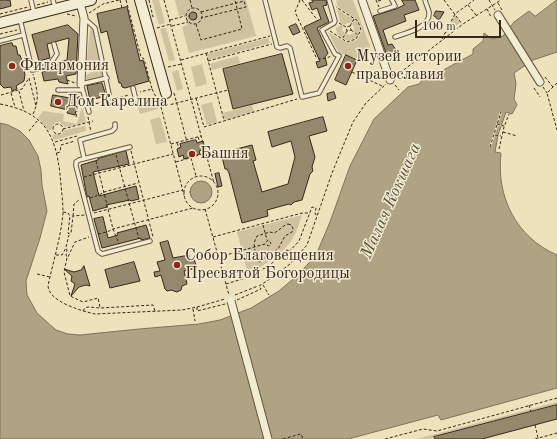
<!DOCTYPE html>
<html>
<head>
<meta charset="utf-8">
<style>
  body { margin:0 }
  #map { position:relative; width:557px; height:439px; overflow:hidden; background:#ede2bb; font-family:"Old Standard TT",serif }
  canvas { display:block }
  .scale { position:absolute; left:415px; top:20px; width:86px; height:18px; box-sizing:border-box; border:2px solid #362818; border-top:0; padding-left:5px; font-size:12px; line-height:14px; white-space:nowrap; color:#362818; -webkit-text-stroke:3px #f3ecd3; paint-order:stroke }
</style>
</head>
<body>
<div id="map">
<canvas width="557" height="439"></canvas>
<div class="scale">100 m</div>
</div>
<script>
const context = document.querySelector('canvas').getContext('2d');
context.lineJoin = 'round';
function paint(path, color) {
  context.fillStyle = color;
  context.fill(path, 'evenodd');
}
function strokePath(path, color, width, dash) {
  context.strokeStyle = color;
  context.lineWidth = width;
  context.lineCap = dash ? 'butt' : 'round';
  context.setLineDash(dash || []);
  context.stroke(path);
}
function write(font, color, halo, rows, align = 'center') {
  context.font = font + ' "Old Standard TT",serif';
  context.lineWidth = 3;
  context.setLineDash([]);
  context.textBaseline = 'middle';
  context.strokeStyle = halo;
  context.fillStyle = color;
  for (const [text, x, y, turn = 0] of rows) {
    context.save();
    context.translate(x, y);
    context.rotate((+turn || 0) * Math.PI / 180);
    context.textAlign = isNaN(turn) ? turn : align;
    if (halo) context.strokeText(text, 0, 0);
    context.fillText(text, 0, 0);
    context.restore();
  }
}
const green = new Path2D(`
  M152 0H159L165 23 159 25Z
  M175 0H246L256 36 189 53 182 27 187 25 185 16 184 15 179 16Z
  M338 0H353L371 49 369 53 355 58 339 53 328 32 347 43 357 40 362 30 359 21 338 7 336 1Z
  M337 9 353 19 351 23H347L344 25 340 22Z
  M455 15 460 23 445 34Z
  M354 20 358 22 360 30 358 34 354 31V27L352 24Z
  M341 25 343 26 342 30 345 34 342 38 337 34 336 28Z
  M166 28 175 60 169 61 160 29Z
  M90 29H93L100 61 86 69Z
  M353 33 357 35 356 38 348 41 344 39 346 34 350 35Z
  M268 38 270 43 208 60 207 54Z
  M238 56 240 63 212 70 210 64Z
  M202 64 207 84 196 87 191 67Z
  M101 66 102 73V77L88 81 85 76Z
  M178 70 183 89 177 91 172 72Z
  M156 100 158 109 140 114 137 104Z
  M212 102 217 122 207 125 201 105Z
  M252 105 254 112 225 120 223 113Z
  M82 107 86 122 84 123 65 127 60 122H57L53 125 52 129 49 131 38 118 43 111 64 114 63 121 77 124Z
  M160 117 167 142 156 144 150 120Z
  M85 126 86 131 54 140 52 136 55 134 61 135 65 130Z
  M302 215C300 221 298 229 294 236 285 253 265 265 248 274L237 232Z
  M557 402V405L429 439H417Z`);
const water = new Path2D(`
  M557 0V52L533 60 514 73 516 84 514 99 517 105 512 114 506 112 498 135 495 152 501 153C496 197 516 237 557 255V388L441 420 438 415 348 439H0V123L8 125 20 131 29 140 38 156 41 170 42 185 47 211 40 238 26 281 27 295 37 313 56 330 68 334 80 335 139 329 199 324 220 320 251 308 279 291 299 274 316 255 330 222 350 166 374 119 408 87 419 84 423 79 436 74 473 54V49L483 41 484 33 492 39 503 36 514 22 529 11 535 16Z
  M190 192a11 11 0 1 1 22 0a11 11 0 1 1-22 0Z`);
const pier = new Path2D(`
  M500 112H502L498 124 501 125V126H498L495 134 498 135V136H495L491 147H489Z`);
const building = new Path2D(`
  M0 0H10L11 6 0 9Z
  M312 0H326L327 5 323 6 329 22 317 28 328 53 325 57 327 65 318 68 316 62 320 61 304 27 321 19 317 8 312 10 309 3 313 2Z
  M402 0H415L419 10 404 15 406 21 383 30 388 45 392 44 396 50 393 51 390 56H387L373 16 396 9 404 5Z
  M127 7 140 61 143 60 149 81 125 88 122 87 121 83H119L107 31 101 33 97 14Z
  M436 11 444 12 439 20 434 16Z
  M189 16a4 4 0 1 1 8 0a4 4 0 1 1-8 0Z
  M296 24 300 32 293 35 289 27Z
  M68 25 78 34 76 74 66 76 68 84 59 82 58 79 44 81 42 72 58 68 56 63 67 60 69 38 47 44 50 58 39 61 32 35Z
  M12 43 13 46H16L18 55H20L25 70H24L25 75 24 81 16 86 17 89 12 91 11 87 4 88 0 84V46Z
  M282 54 293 94 233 109 223 69Z
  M346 55 357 60 346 85 335 80Z
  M102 83 106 96 90 100 87 86Z
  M334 92 336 98 328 101 327 94Z
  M53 95 70 98V96L79 98 75 115 67 113 68 110 51 106Z
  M323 117 327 131 309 136 315 157 312 167 313 171 310 174 302 200 294 202 291 205 289 204 267 210 268 216 242 223 229 173 227 169H225L221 153 252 145 256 160 253 161 262 192 288 184 295 157 291 141 272 147 268 132Z
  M196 140 197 143 203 141 205 149 199 151 200 154 184 159 183 155 179 157 177 149 181 147 180 144Z
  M126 151 129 164 93 172 99 196 136 186 139 199 131 201 130 200 106 205 107 207 93 211 89 196 87 197 81 165 98 160V159Z
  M219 173 222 186 218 187 215 174Z
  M103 217 108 238 118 235 117 233 146 225 150 238 141 240V238L102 248 94 219Z
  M168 241 173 258 189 255 190 260 194 259 197 268 184 271 187 284 182 286 181 290 177 292 171 290 167 291 165 289 161 275 155 277 154 272 160 271 157 262 165 260 160 243Z
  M134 262 140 281 110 288 105 270Z
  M84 266 90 286 86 285 79 287 71 296 75 284 71 281 72 276 64 269 74 272 81 270Z
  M557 405V419L482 439H435L434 437Z`);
const path = new Path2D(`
  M120 0 122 8
  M126 0 141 57 144 59 152 89 140 92
  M149 0 153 17
  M164 0 214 183
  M190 0 192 8
  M300 0 295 12 316 57 319 59 327 58 331 56
  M302 0 318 21
  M376 0 379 7
  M444 0 462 24
  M489 0 495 10
  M378 1 382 0
  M498 3 502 10
  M37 5 48 2
  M468 5 476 15
  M186 16a8 8 0 1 1 16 0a8 8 0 1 1-16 0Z
  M487 9 491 17
  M201 12 244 1 246 7 201 18
  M89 13 103 4 119 0
  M0 14 28 7
  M67 14 76 16
  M170 20 185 16
  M339 23 346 27 347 31 351 30 350 26 346 27
  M196 24 201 40 242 29 235 0
  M172 26 188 22
  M350 26 354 19
  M157 28 171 24
  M351 30 358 35
  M330 31 347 42 356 39 361 30 358 21 336 7
  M0 34 17 30
  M343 38 347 31
  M442 39 455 14 474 0
  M206 53 224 120
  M181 60 270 36
  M208 61 272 44
  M168 67 182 64
  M352 72 382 86
  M396 76 463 24 501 0
  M545 77 553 87
  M29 78 36 106
  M67 80 75 83
  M557 83 547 93 557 130
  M395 85 399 90
  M543 87 547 93
  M534 88 540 97
  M152 89 161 107 184 195
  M19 91 24 111
  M11 93 15 107
  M174 93 187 142
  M1 95 22 89 29 78
  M196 98 204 127 297 99
  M0 104C43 112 55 132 60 174 61 187 63 200 63 213 61 237 53 262 48 286 49 302 82 311 95 314L182 310 197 307V311L225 304
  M91 105 129 95
  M161 107 228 90
  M33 114C40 100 37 89 33 74
  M76 117 79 96
  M88 117 91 132
  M497 124 504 126
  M53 129a5 5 0 1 1 10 0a5 5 0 1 1-10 0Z
  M63 129 93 121
  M29 131 38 120
  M503 132 517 136
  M495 135 501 136
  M198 137 200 142
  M55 142 77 136
  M177 143 179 148
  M171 144 201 136
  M490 147 501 112
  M499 149 504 127 509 114
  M202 150 203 154
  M131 151 153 237
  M57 153 60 152 61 145 75 141
  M116 155 139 239
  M191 158 196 176
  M96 161 113 229 119 244
  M176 162 206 153
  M184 193a17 17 0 1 1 34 0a17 17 0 1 1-34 0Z
  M84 177 173 154
  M90 198 99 195 104 192 138 183
  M205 209 229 295
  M63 212 68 213 70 216 68 233 69 234 71 233 73 216 85 215
  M94 213 183 190
  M73 216 74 204 79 200
  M288 224 291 225 293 228 292 232 285 236 278 249 267 256 262 261 259 262 255 259 253 254 255 251 254 243 257 236 270 232 274 233C279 231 283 225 288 224Z
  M263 225 267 240
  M98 234 107 232 113 229 193 208
  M213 237 302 213H310
  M66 247 69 235
  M56 255H62L66 248 67 250 66 256 68 257 75 242 89 237
  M219 257 265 244 268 240 271 243 269 246 265 244
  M67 258 64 272 70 296 83 302 98 298 100 307
  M294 259 291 257 287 260 284 257 299 241 312 207 316 208 315 214 317 215
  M37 274 50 277
  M226 284 249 277 270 265 286 250 290 251
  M263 285 269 295
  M235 295 258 286
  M237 300 261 289 259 286 273 277 290 264 307 245 332 173 353 122 366 103 386 84
  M197 307 225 299
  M193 309 195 321
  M83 311 85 308 88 307 101 308 153 305 155 311
  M529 405 531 412
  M535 425 538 438
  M283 439 301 434 303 439
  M385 439 423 429 437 431 557 398
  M535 439 557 433`);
const lane = new Path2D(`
  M31 0 34 13
  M53 0 55 8
  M265 0 277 47 280 48 287 46 290 48 302 97 319 93 339 56 335 54 322 30 334 23 335 21 329 0
  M380 11 395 6 392 0
  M20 19 32 70 49 66 57 54 54 44
  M85 19 95 28 109 94
  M395 37C405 33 431 28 429 12 428 8 426 4 425 0
  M0 41 23 35
  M133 88 136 100
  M58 90H83
  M89 112 81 84 107 78
  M130 147 79 160 76 162V166L98 251 102 254 150 241
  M84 158 80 140 112 131 115 128V124`);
const street = new Path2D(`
  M362 0 390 80
  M80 3 84 18 81 84
  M498 15 540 82`);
const secondary = new Path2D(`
  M140 0 166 93
  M0 23 91 0`);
const streetBridge = new Path2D(`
  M231 301 268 439`);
const markers = [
  [12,66,4,"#8f2418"],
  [348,66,4,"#8f2418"],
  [58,102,4,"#8f2418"],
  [192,154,4,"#8f2418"],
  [177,265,4,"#8f2418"]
];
const poiNames = [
  ["Музей истории",356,57],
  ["православия",356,75],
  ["Филармония",20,66],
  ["Дом Карелина",66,102],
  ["Башня",200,154],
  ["Собор Благовещения",185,256],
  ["Пресвятой Богородицы",185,274]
];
const waterNames = [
  ["Малая Кокшага",391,201,-66]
];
paint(green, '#cec29f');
paint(water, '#afa384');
strokePath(water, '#7f7259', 1);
paint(pier, '#ede2bb');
paint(building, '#95896d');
strokePath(building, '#362818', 1);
strokePath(lane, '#645641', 5.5);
strokePath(street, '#645641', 9);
strokePath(secondary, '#362818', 12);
strokePath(path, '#362818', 1, [3, 2]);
strokePath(lane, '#f3ecd3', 3.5);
strokePath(street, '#f3ecd3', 7);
strokePath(secondary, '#f3ecd3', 10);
strokePath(streetBridge, '#645641', 9, []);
strokePath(streetBridge, '#f3ecd3', 7);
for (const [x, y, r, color] of markers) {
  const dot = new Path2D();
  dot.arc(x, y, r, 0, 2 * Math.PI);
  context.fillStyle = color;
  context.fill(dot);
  strokePath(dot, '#f3ecd3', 1.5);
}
write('16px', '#362818', '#f3ecd3', poiNames, 'left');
write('italic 17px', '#5a4d38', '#f3ecd3', waterNames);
</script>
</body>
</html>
